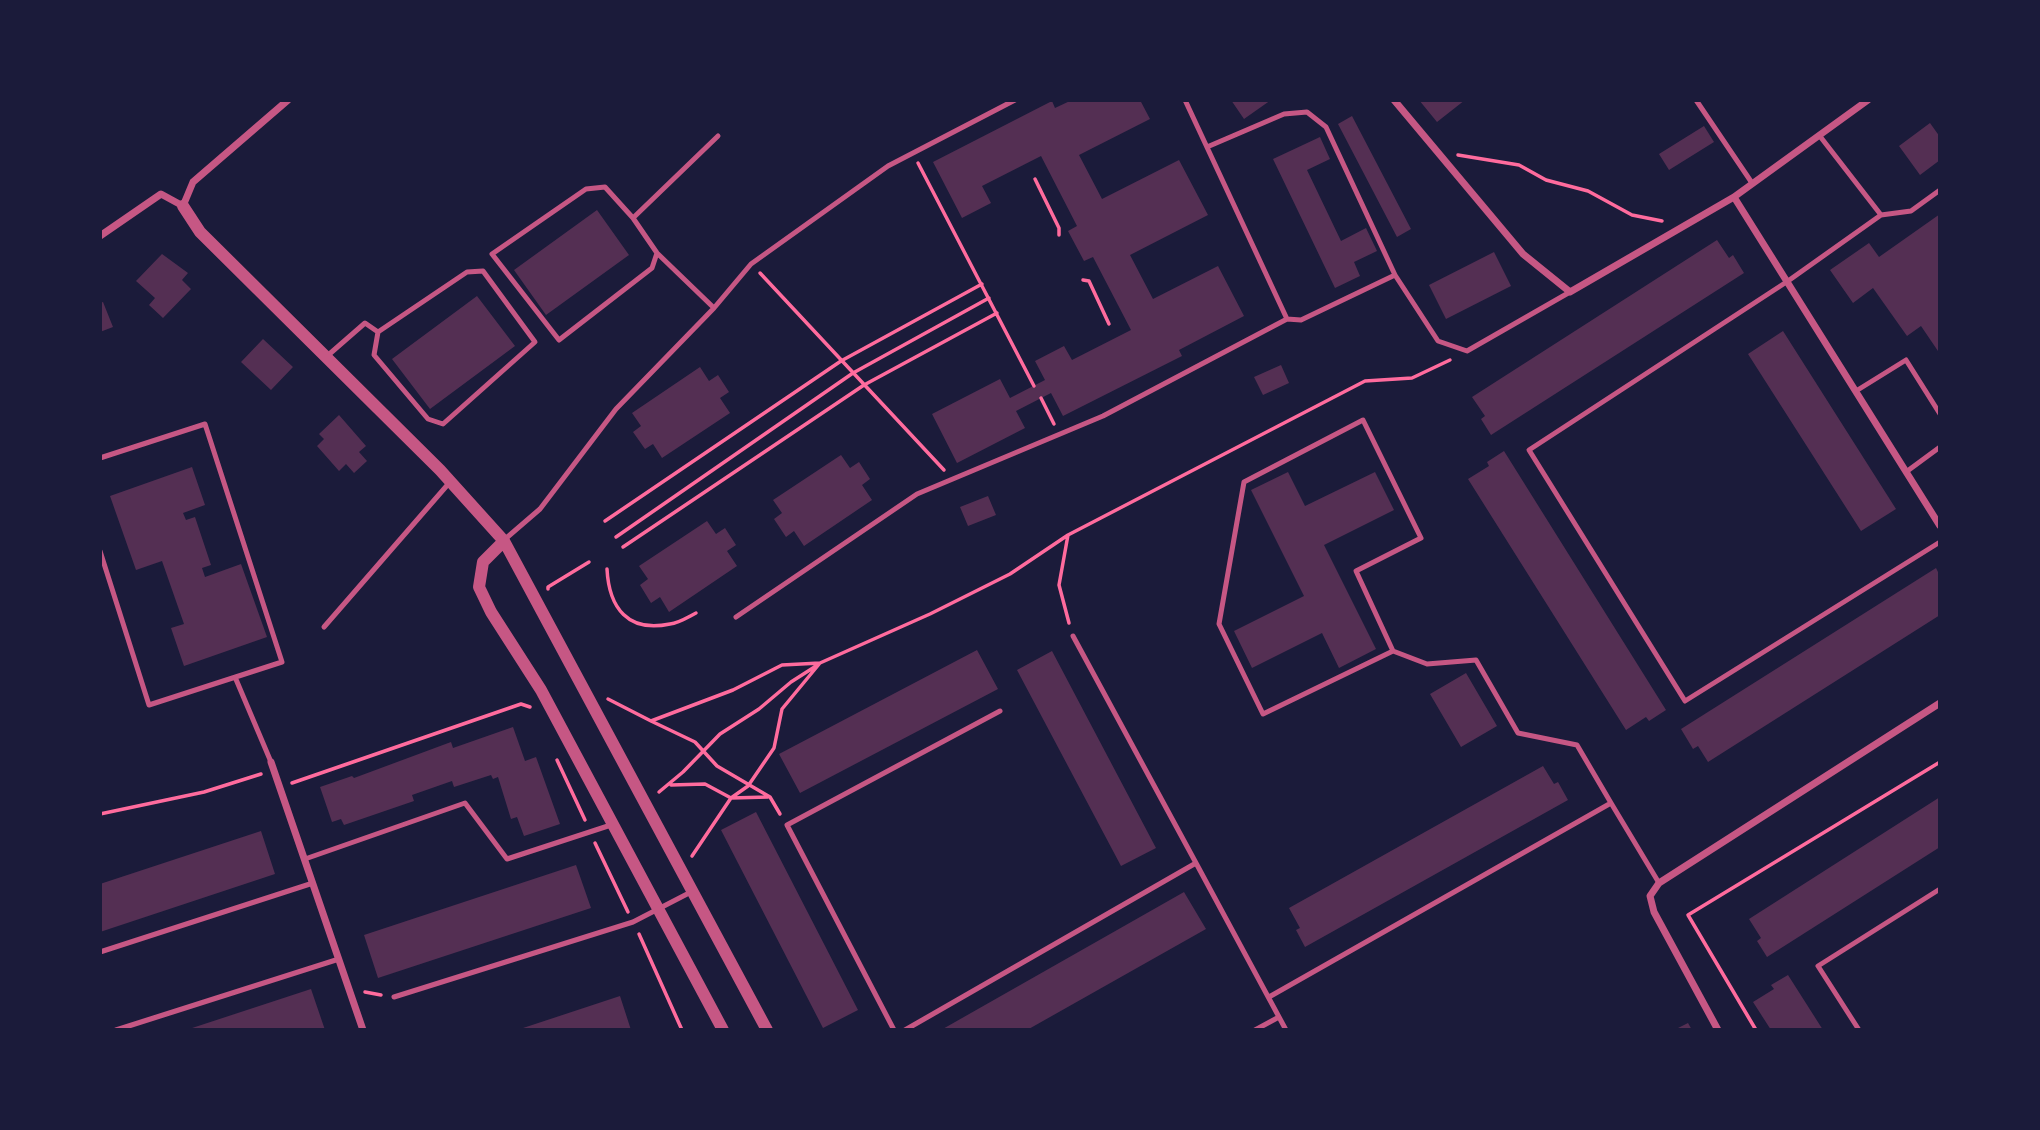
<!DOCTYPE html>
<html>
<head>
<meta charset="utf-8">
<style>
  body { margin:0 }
  #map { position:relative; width:2040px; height:1130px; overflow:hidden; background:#1b1b3a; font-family:"Nunito Sans",sans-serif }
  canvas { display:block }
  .frame { position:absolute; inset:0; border:102px solid #1b1b3a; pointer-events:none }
</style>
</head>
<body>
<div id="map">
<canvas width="2040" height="1130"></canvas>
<div class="frame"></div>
</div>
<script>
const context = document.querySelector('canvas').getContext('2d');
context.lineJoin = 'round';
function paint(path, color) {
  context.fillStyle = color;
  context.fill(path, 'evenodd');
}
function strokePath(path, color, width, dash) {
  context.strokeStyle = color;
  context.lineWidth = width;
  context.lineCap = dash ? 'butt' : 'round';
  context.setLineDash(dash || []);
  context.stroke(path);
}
const building = new Path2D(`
  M1072 100H1140L1150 119 1079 155 1102 199 1179 160 1208 215 1130 255 1153 299 1218 266 1244 316 1179 350 1182 356 1063 416 1051 393 1016 411 1025 428 957 463 932 414 1000 379 1010 398 1045 380 1035 361 1064 346 1072 360 1131 330 1093 257 1084 261 1068 231 1077 226 1041 156 982 186 991 203 962 218 933 162 1052 101 1055 108Z
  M1231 100H1271L1244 119Z
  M1419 100H1465L1437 122Z
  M1352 116 1411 229 1397 237 1338 124Z
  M1930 123 1940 137V160L1920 175 1899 146Z
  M1704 126 1714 142 1669 170 1659 154Z
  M1320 137 1330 159 1307 170 1341 241 1366 228 1377 251 1354 262 1360 276 1335 288 1273 159Z
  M597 210 629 255 546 315 514 270Z
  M1940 214V354L1921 326 1907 336 1873 288 1853 303 1830 270 1869 243 1879 257Z
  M1717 240 1729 258 1733 255 1744 273 1491 435 1481 419 1485 416 1472 397Z
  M1494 252 1511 286 1446 319 1429 285Z
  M162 254 188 273 182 280 191 289 163 318 149 305 155 298 136 281Z
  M477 296 515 346 430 409 392 359Z
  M103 302 113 327 100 332V303Z
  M1783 331 1896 509 1861 531 1748 354Z
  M263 339 293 367 271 390 241 362Z
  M1281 365 1289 383 1263 395 1254 377Z
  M700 367 709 381 718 375 729 392 720 398 730 413 662 458 653 444 645 449 633 432 641 426 632 413Z
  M339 415 366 446 359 452 367 461 354 473 346 464 339 471 317 446 324 439 319 434Z
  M1504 451 1666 710 1649 721 1646 717 1626 730 1468 479 1489 466 1487 462Z
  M841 455 850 468 859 462 870 479 862 485 872 500 804 546 794 531 786 537 774 519 782 513 773 500Z
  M192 467 205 505 183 513 186 520 195 517 211 565 202 568 205 577 241 564 267 637 184 666 171 628 184 624 162 561 136 570 110 496Z
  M1288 472 1305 506 1375 472 1394 510 1324 545 1376 649 1339 668 1322 633 1252 668 1234 631 1304 596 1251 490Z
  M988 496 996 515 968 526 960 507Z
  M707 521 716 534 725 528 736 545 727 551 737 566 669 612 660 597 651 603 640 585 648 579 639 566Z
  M1936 568 1940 576V615L1708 762 1698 746 1693 749 1681 729Z
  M977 650 998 689 800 793 779 754Z
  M1052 651 1156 848 1121 866 1017 670Z
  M1466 673 1497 726 1461 747 1430 694Z
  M513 727 525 761 536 757 560 824 524 836 517 817 511 819 498 777 493 779 491 775 454 787 452 781 412 795 414 801 344 825 341 819 332 822 320 787 352 776 354 778 451 742 453 748Z
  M1543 766 1554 784 1558 782 1568 800 1305 947 1296 930 1300 928 1289 908Z
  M1940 797V847L1767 957 1757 941 1761 938 1749 919Z
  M756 812 858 1010 823 1028 721 830Z
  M261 831 275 874 100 932V884Z
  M576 865 591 908 378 978 364 935Z
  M1184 892 1206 929 1027 1030H941Z
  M1788 975 1823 1030H1771L1753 1002 1774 989 1771 985Z
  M311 989 325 1030H186Z
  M620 996 631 1030H517Z
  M1688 1023 1692 1030H1674Z`);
const path = new Path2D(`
  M1458 155 1519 165 1546 180 1588 191 1632 215 1662 221
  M918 163 1034 386
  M1035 179 1059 228V235
  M760 273 944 470
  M1083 280 1089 281 1109 324
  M1041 398 1054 424
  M605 521 841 361 982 284
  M616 537 853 373 989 298
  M623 547 864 385 997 313
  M607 569C609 608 628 633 670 624 679 623 688 617 696 613
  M548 589V587L589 562
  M1069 623 1059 585 1068 535 1365 381 1412 378 1450 360
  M608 699 651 721 733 690 782 665 820 663 930 614 1010 574 1068 535
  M651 721 695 742 717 766 770 797 780 814
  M557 760 585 820
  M292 783 521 704 530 707
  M671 785 705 784 731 798 768 797
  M659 792 683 772 720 734 759 709 791 682 816 666
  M100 814 204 792 261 774
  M595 843 628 912
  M692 856 731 798 748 786 774 748 782 709 820 663
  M639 934 682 1030
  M365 992 381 995
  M1756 1030 1688 915 1940 762`);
const service = new Path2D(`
  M1696 100 1752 183
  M1819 135 1881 215 1788 281 1529 450 1685 701 1940 542
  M1207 147 1284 114 1307 112 1326 127 1395 275
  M1881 215 1911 211 1940 190
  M633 218 605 187 586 189 492 254 559 340 652 268 657 253
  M483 271 535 342 443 424 428 419 374 355 378 332 467 272Z
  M714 308 657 253 633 218 718 136
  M1287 319 1301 320 1395 275 1438 341 1467 351 1570 292
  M326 357 365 323 378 332
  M1856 391 1906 360 1940 414
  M100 458 205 424 282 662 149 705 100 551
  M1906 472 1940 447
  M504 540 540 509 616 409 714 308 751 264 888 166 1015 100
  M736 617 917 494 1103 416 1287 319 1185 100
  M324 627 450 482
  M1393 651 1263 714 1219 624 1244 482 1363 420 1421 538 1356 571 1393 651 1427 664 1476 660 1518 733 1577 745 1611 803
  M235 677 271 762
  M305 859 465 803 507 859 611 825
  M1196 863 1286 1030
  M100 952 313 883
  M394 997 633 922 691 892
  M1269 997 1611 803 1659 883
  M116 1030 339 959
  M894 1030 787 825 1000 711
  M905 1030 1196 863 1073 636
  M1255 1030 1279 1017
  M1859 1030 1818 966 1940 889`);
const minor = new Path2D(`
  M1394 100 1523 254 1570 292 1734 197 1868 100
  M1734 197 1940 526
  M100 236 161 194 183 206 193 182 288 100
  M271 762 363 1030
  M1718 1030 1654 912 1650 896 1659 883 1940 703`);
const tertiary = new Path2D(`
  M183 206 200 232 440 470 504 541 767 1030
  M504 541 483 562 479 587 491 612 541 690 723 1030`);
paint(building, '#542f53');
strokePath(path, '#ff6b9d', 3.5);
strokePath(service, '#c65784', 5);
strokePath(minor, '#c65784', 7);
strokePath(tertiary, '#c65784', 12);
</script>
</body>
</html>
